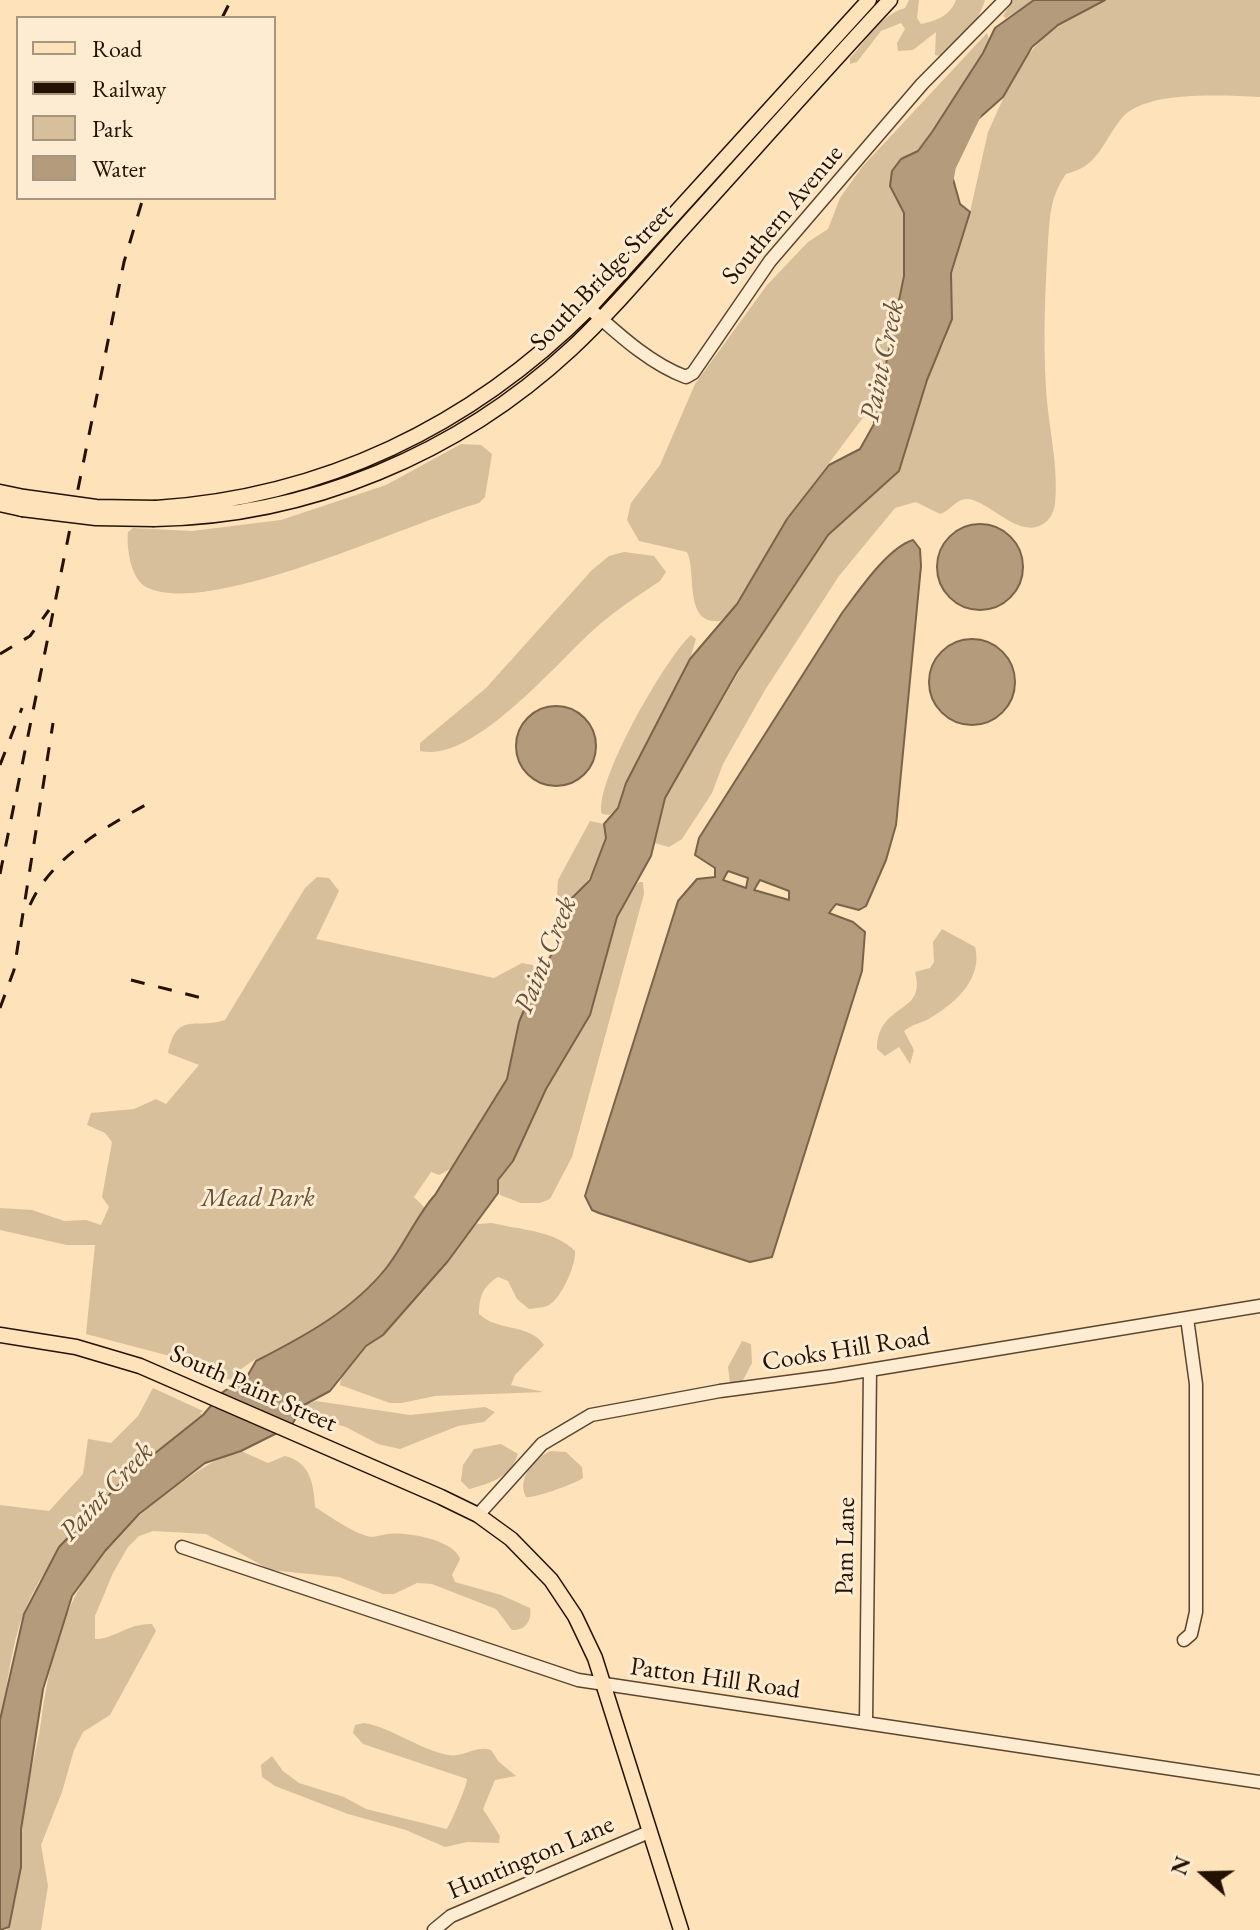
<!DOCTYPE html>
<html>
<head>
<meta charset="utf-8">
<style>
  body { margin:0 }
  #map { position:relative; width:1260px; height:1930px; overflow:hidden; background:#fde2ba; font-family:"EB Garamond",serif }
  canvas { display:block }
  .legend { position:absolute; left:16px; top:16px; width:260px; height:184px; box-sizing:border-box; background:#feecd2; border:2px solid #a6957f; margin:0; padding:10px 14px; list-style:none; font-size:24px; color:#231202 }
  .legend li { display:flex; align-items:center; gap:16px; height:40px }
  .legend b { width:40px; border:2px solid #a6957f }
  .north { position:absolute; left:1164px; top:1834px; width:80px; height:80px; -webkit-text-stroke:6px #feecd2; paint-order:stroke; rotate:290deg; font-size:22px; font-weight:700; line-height:32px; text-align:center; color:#231202 }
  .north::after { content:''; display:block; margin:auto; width:28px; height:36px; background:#231202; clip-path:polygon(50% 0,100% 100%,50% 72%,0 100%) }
</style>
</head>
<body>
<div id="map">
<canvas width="1260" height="1930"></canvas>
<ul class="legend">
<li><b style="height:10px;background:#fde2ba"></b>Road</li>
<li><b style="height:10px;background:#231202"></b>Railway</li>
<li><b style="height:22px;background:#d8bf9b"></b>Park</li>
<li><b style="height:22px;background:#b39b7b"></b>Water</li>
</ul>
<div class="north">N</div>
</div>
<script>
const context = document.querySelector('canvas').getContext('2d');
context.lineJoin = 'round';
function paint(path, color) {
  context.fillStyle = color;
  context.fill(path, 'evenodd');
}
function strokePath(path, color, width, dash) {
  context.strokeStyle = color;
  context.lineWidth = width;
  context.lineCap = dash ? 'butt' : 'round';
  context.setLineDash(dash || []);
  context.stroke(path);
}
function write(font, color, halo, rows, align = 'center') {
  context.font = font + ' "EB Garamond",serif';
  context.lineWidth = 6;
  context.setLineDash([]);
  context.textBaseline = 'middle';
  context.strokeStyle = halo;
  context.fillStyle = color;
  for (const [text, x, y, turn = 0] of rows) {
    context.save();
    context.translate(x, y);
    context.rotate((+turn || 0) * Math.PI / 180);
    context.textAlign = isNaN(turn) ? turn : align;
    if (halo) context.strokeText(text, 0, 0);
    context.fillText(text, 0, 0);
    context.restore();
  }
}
const green = new Path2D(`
  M909 0H919L917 18 921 24C936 21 950 16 956 0H985C980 18 955 61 935 55L936 32 913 50 898 51 897 43 905 29 901 23 881 31 857 62 850 64V58C867 40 880 15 905 8Z
  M1013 0H1034L1006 18 1003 16Z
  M1105 0H1260V97C1225 96 1145 89 1121 119 1102 143 1099 166 1066 174 1050 197 1050 216 1048 243 1045 291 1043 340 1046 388 1048 426 1059 466 1055 504 1054 512 1050 520 1043 524 1018 540 987 498 966 499 955 500 950 511 940 514L916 502 895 508 839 576 765 690 723 764 712 793 682 839 669 847 654 843 665 798 754 646 828 535 899 471 927 380 945 340 952 306 951 273 970 212 988 132 1017 68 1047 33Z
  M987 33 989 39 984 53 918 151 901 159 890 186 904 213V276L885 369 874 403 787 519 732 610 720 621C683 625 697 572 687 552L639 541 627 520 631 503 660 465 695 384 767 285 808 242 828 229 840 198 862 167Z
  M461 444 481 445 492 454 485 497 479 503C408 523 208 619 146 587 131 579 126 547 128 532L133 528 192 531 281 520 386 485Z
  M624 552 654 556 666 572 660 581C639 595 619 608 600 624 560 658 475 764 420 751V743L486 688 592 570 609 556Z
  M691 635 696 639 690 659 626 783 618 808 609 815 602 814C593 784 666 657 691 635Z
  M590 821 604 824C613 843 584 898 563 902L557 897 558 880Z
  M317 877 329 878 339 891 316 939 494 978 522 963 533 965 537 979 519 1022 508 1078 452 1168 439 1175 431 1172 414 1197 424 1207 423 1214C389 1276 323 1340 254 1360L241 1369 235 1380 209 1377 204 1365 86 1334 95 1245H67L0 1230V1208L32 1210 64 1221 86 1220 101 1225 109 1207 102 1197 112 1142 105 1133 87 1125 91 1113 134 1109 156 1099 166 1104 199 1065 168 1053C177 1010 196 1030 225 1020L305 888Z
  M639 882H643L644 894 572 1157 550 1199 540 1203H521L500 1195 498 1180 564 1054 590 1015 617 917 631 890Z
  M942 929 975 947C983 977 957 1002 932 1017 923 1023 912 1024 904 1031L914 1050 910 1064 899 1047 885 1056 877 1049C878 1001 927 1016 915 972L930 968 934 962 933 942Z
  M492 1223C520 1230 554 1230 575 1251 576 1265 562 1297 549 1305 543 1308 536 1308 529 1309L517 1299 508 1281 498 1277C483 1286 479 1297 479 1314 498 1332 529 1323 544 1345L515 1375 511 1385 544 1392 435 1396 402 1403H390L340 1385C343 1363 365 1347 383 1335L468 1232 477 1224Z
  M742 1341 751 1344 752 1363 741 1384H730L728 1367Z
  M153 1388 203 1411 200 1413 203 1415C133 1471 60 1527 24 1612 11 1645 8 1685 0 1720V1505L49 1511 83 1474 88 1439 111 1443 138 1416Z
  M316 1401 410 1415 485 1407 495 1412 484 1422 458 1426 400 1449 378 1444 346 1427 300 1415 304 1405Z
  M501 1444 518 1454C510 1478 491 1483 469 1489L461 1481 463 1465 474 1449Z
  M241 1451 268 1463 285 1456C310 1462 314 1484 315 1507 328 1515 350 1531 364 1535 373 1539 379 1535 388 1534 405 1531 455 1540 460 1559L452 1575 455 1582 501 1595 530 1608C532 1620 526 1631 512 1630L496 1609 432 1584 417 1583 394 1594H383L339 1577 270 1570 206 1534 153 1531 139 1536 128 1547 113 1573 95 1616V1639C115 1639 128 1623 152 1624L156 1631 110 1715 83 1732 74 1750 62 1792 41 1845 48 1886 41 1930H7C22 1893 19 1845 25 1805 28 1777 37 1750 41 1722 56 1614 83 1554 173 1489 197 1472 212 1459 241 1451Z
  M551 1451 566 1452 582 1467 583 1478C577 1483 533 1499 526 1497 516 1479 535 1457 551 1451Z
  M364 1723C393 1728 418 1749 448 1755 464 1758 476 1745 491 1750L499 1762 516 1776 495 1780 483 1809 500 1836 499 1843 467 1842 445 1847 406 1830 348 1814 275 1786 262 1777 261 1765 272 1756 283 1771 299 1783 344 1797 366 1809 447 1829C452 1820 467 1786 467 1779L363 1744 353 1733 355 1725Z`);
const water = new Path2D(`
  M1034 0H1105L1058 25 1032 47 1003 97 959 136 948 161 960 204 970 212 951 273 952 319 927 380 899 471 828 535 737 672 665 798 651 856 617 917 590 1015 546 1089 513 1161 498 1180V1193L448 1261 383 1335 366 1346 330 1391 304 1405 291 1426 241 1451 205 1463 139 1514 105 1551 72 1596 43 1689 21 1830V1867L9 1927 0 1930V1720L24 1614 59 1547 129 1474 203 1415 223 1392 248 1375 256 1361C305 1336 353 1310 387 1267 404 1245 419 1212 435 1195L507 1079 519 1022 537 979 557 945V924L567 903 590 880 606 838 604 824 618 808 626 783 690 659 737 604 787 519 829 465 860 449 874 424V403L885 369 904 276V213L890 186 892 171 901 159 918 151 932 132 983 53 995 28Z
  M937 567a43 43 0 1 1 86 0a43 43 0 1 1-86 0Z
  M913 540 920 549 921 566 896 825 886 860 866 906 859 910 836 904 829 913 853 922 865 932 862 971 772 1257 750 1262 599 1213 592 1210 585 1196 678 901 697 879 715 877V868L695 855 699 838 842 613C858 592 887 548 913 540ZM728 871 748 878 746 888 723 880ZM760 880 789 891V900L754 890Z
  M929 682a43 43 0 1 1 86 0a43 43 0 1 1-86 0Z
  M516 746a40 40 0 1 1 80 0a40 40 0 1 1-80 0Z`);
const river = new Path2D(`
  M945 182 948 166 974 112`);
const minor = new Path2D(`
  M589 308C617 333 650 364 686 377L693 373 770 261 922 84 1005 0
  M478 1515 542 1444 591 1415 720 1391 833 1376 1260 1306
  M182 1547 578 1680 1260 1782
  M1184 1640 1191 1634 1196 1612V1384L1187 1318
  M866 1722 870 1370
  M434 1930 451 1916 649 1832`);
const major = new Path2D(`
  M0 492 24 497
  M0 504 22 509
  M156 508C324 497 471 426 589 308L869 0
  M154 519C308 517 458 454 571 349 612 311 648 267 686 225 754 150 821 74 890 0
  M0 1335 76 1347 140 1366 441 1497 478 1515 511 1539 551 1580 575 1616 595 1658 681 1930`);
const rail = new Path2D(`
  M222 18 231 0
  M0 654 30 636 49 610
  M0 765 22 708
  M0 874 124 262 143 198
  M30 905C51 857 107 826 151 802
  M131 980 210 1000
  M0 1008 14 970 53 723`);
const majorBridge = new Path2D(`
  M24 497 96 507 156 508
  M22 509 96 518 154 519`);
const streetNames = [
  ["Southern Avenue",783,215,-50],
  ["South Bridge Street",602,278,-46],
  ["Cooks Hill Road",846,1350,-9],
  ["South Paint Street",253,1389,24],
  ["Pam Lane",846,1546,-89],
  ["Patton Hill Road",715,1679,8],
  ["Huntington Lane",531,1858,-23]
];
const parkNames = [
  ["Mead Park",258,1199]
];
const waterNames = [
  ["Paint Creek",883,361,-78],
  ["Paint Creek",546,955,-68],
  ["Paint Creek",107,1492,-47]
];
paint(green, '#d8bf9b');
paint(water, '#b39b7b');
strokePath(water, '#79644b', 2);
strokePath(river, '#b39b7b', 16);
strokePath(minor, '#5a4630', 15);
strokePath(major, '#231202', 17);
strokePath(minor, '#feecd2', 12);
strokePath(major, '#fde2ba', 14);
strokePath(rail, '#231202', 3, [14, 14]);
strokePath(majorBridge, '#231202', 17, []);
strokePath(majorBridge, '#fde2ba', 14);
write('26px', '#231202', '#feecd2', streetNames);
write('italic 26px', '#624f38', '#feecd2', parkNames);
write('italic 28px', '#645038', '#feecd2', waterNames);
</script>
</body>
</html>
